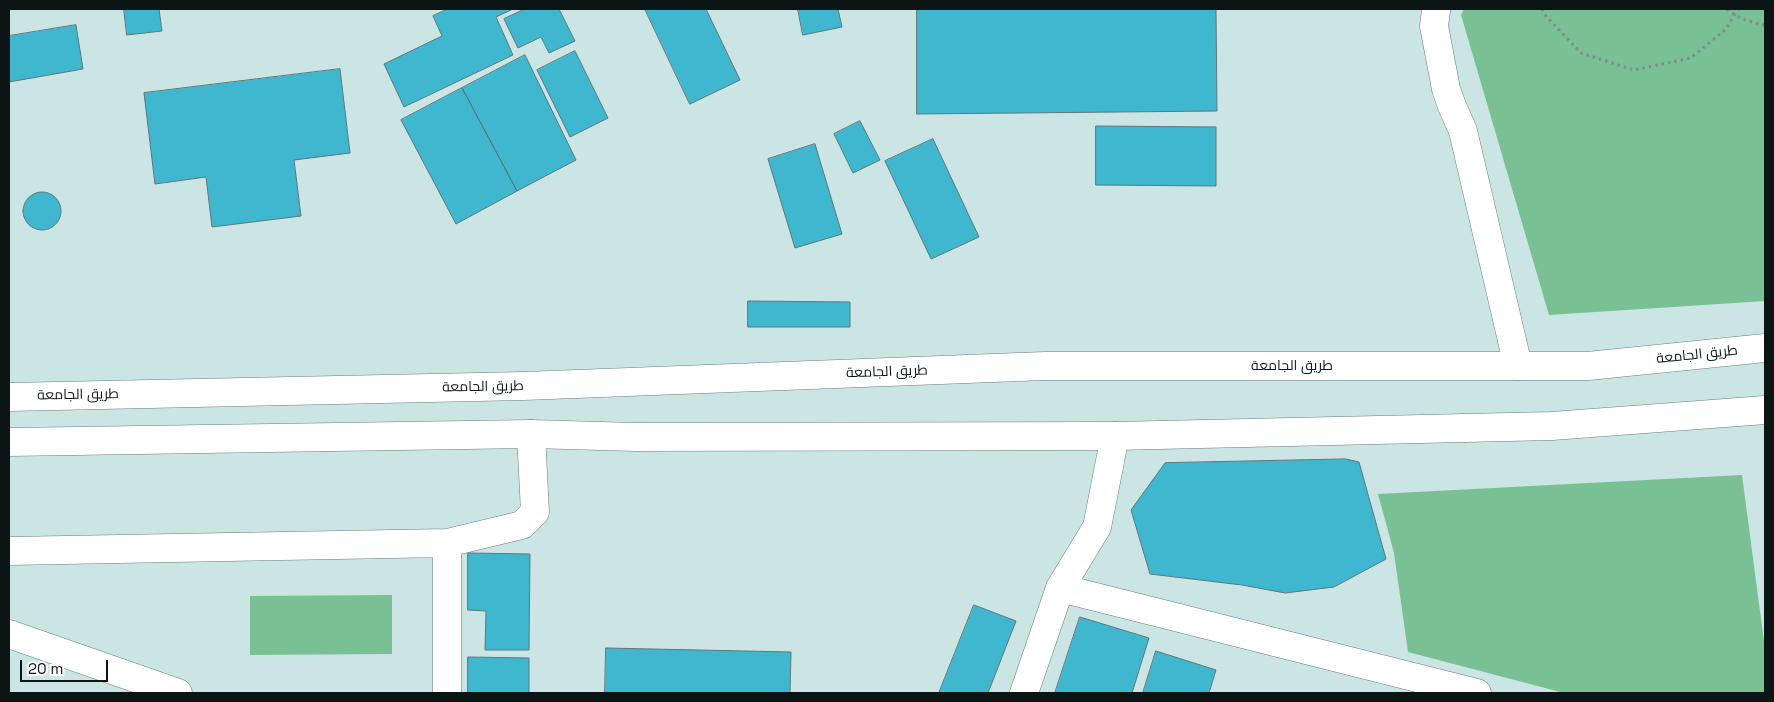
<!DOCTYPE html>
<html>
<head>
<meta charset="utf-8">
<style>
  body { margin:0 }
  #map { position:relative; width:1774px; height:702px; overflow:hidden; background:#cbe5e4; font-family:"Space Grotesk",sans-serif }
  canvas { display:block }
  .frame { position:absolute; inset:0; border:10px solid #0c1515; pointer-events:none }
  .scale { position:absolute; left:20px; top:660px; width:88px; height:22px; box-sizing:border-box; border:2px solid #0c1515; border-top:0; padding-left:6px; font-size:15px; line-height:18px; white-space:nowrap; color:#0c1515; -webkit-text-stroke:4px #fff; paint-order:stroke }
</style>
</head>
<body>
<div id="map">
<canvas width="1774" height="702"></canvas>
<div class="frame"></div>
<div class="scale">20 m</div>
</div>
<script>
const context = document.querySelector('canvas').getContext('2d');
context.lineJoin = 'round';
function paint(path, color) {
  context.fillStyle = color;
  context.fill(path, 'evenodd');
}
function strokePath(path, color, width, dash) {
  context.strokeStyle = color;
  context.lineWidth = width;
  context.lineCap = dash ? 'butt' : 'round';
  context.setLineDash(dash || []);
  context.stroke(path);
}
function write(font, color, halo, rows, align = 'center') {
  context.font = font + ' "Space Grotesk",Cairo,sans-serif';
  context.lineWidth = 5;
  context.setLineDash([]);
  context.textBaseline = 'middle';
  context.strokeStyle = halo;
  context.fillStyle = color;
  for (const [text, x, y, turn = 0] of rows) {
    context.save();
    context.translate(x, y);
    context.rotate((+turn || 0) * Math.PI / 180);
    context.textAlign = isNaN(turn) ? turn : align;
    if (halo) context.strokeText(text, 0, 0);
    context.fillText(text, 0, 0);
    context.restore();
  }
}
const green = new Path2D(`
  M1464 9H1765V301L1549 315 1461 15Z
  M1742 475 1765 649V693H1564L1408 652 1394 553 1378 494Z
  M392 595V654L250 655V596Z`);
const building = new Path2D(`
  M124 9H159L162 31 127 35Z
  M448 9H513L496 17 513 55 404 107 384 64 442 36 433 16Z
  M525 9H559L575 41 549 53 541 37 518 48 504 19Z
  M645 9H706L740 80 690 104Z
  M798 9H838L842 27 803 35Z
  M917 9H1216L1217 111 917 114Z
  M76 25 83 69 9 82V36Z
  M575 51 608 118 570 137 537 70Z
  M525 55 576 160 517 191 462 88Z
  M340 69 350 153 294 160 301 216 212 227 206 177 155 184 144 93Z
  M462 88 517 191 456 224 401 120Z
  M860 121 880 160 853 173 834 134Z
  M1096 126 1216 127V186L1096 185Z
  M933 139 979 237 931 259 885 161Z
  M815 144 842 234 795 248 768 159Z
  M23 211a19 19 0 1 1 38 0a19 19 0 1 1-38 0Z
  M748 301 850 302V327H748Z
  M1346 459 1359 462 1386 559 1334 587 1285 593 1242 585 1150 574 1131 510 1165 463Z
  M468 553 530 554 529 650H485L486 611 468 610Z
  M974 605 1016 621 988 693H939Z
  M1080 617 1149 638 1132 693H1055Z
  M606 648 791 652 790 693H605Z
  M1156 651 1216 670 1209 693H1143Z
  M468 657 529 658V693H468Z`);
const path = new Path2D(`
  M1542 9 1544 14 1581 53 1634 70 1691 58 1726 29 1738 9
  M1727 9C1738 19 1751 22 1765 25`);
const minor = new Path2D(`
  M1436 11 1434 26 1446 89 1452 106 1463 131 1518 366
  M9 551 447 543 522 525 535 512 531 434
  M1060 588 1477 693
  M9 634 178 693
  M447 693V543
  M1024 693 1060 588 1097 527 1115 436`);
const highway = new Path2D(`
  M9 397 524 386 1045 366H1588L1765 348
  M9 442 531 434 636 437 1115 436 1552 426 1765 410`);
const streetNames = [
  ["طريق الجامعة",1697,355,-6],
  ["طريق الجامعة",1292,366],
  ["طريق الجامعة",887,372,-2],
  ["طريق الجامعة",483,387,-1],
  ["طريق الجامعة",78,395,-1]
];
paint(green, '#79c194');
paint(building, '#3fb8cf');
strokePath(building, '#5f767b', 1);
strokePath(minor, '#667e7d', 29);
strokePath(highway, '#667e7d', 29);
strokePath(path, '#7b8e8d', 3, [2.5, 4]);
strokePath(minor, '#fff', 28);
strokePath(highway, '#fff', 28);
write('14px', '#0c1515', '#fff', streetNames);
</script>
</body>
</html>
